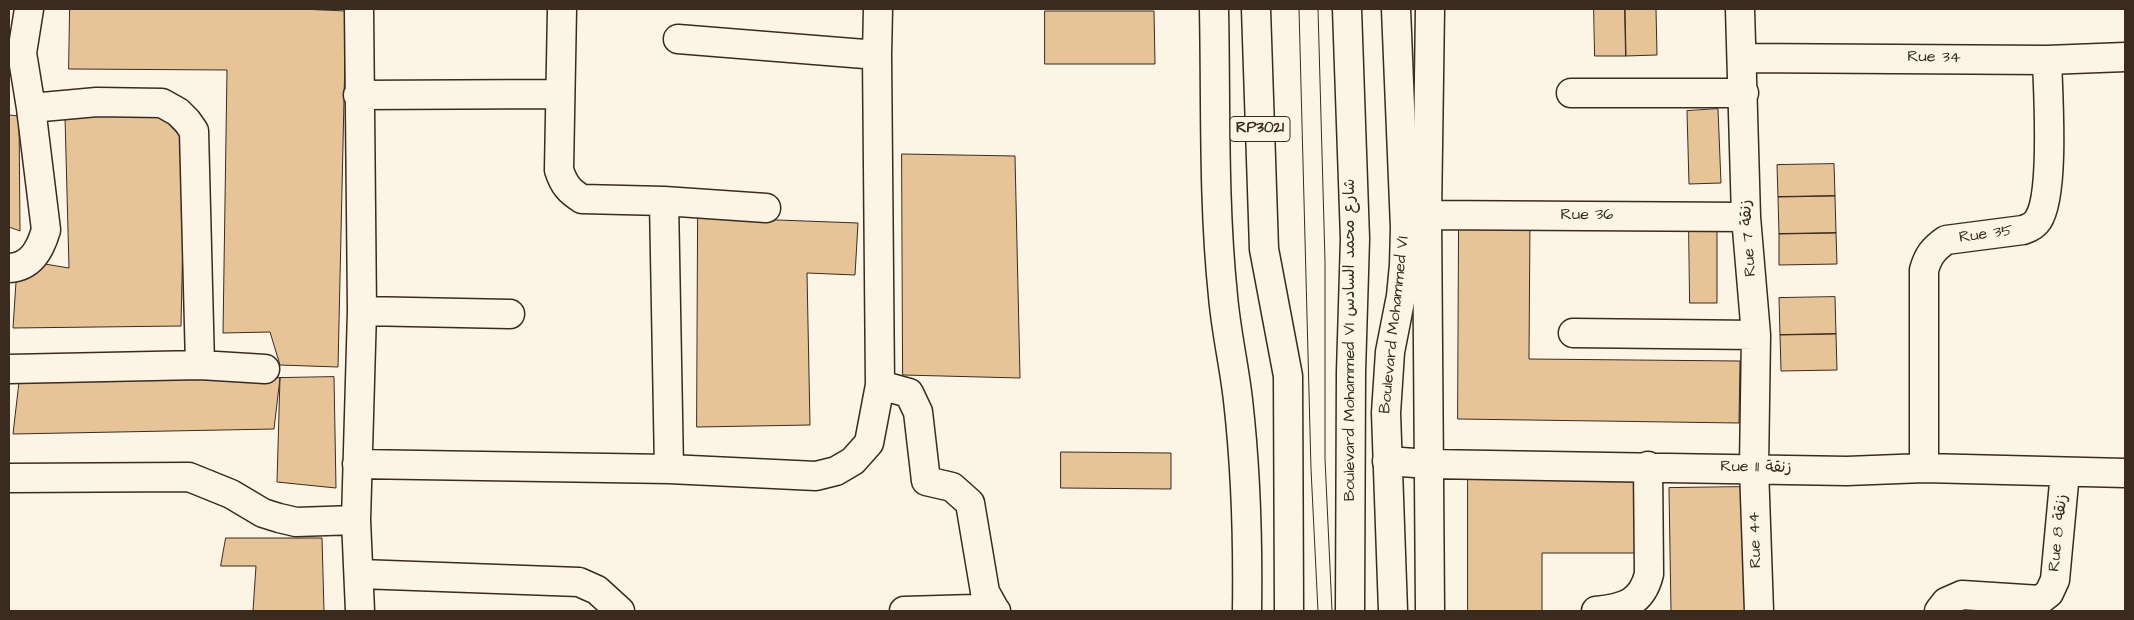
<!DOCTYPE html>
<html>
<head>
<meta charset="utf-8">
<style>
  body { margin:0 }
  #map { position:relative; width:2134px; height:620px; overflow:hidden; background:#fcf5e5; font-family:"Architects Daughter",sans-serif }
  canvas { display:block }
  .frame { position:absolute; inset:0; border:10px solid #3b2a1e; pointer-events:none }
</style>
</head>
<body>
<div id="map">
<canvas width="2134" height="620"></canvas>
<div class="frame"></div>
</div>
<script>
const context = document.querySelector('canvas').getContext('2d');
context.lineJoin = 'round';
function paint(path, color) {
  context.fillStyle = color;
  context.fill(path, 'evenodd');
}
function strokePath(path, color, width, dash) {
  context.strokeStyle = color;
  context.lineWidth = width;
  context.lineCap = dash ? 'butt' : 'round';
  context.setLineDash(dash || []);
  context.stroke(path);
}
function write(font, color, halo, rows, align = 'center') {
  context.font = font + ' "Architects Daughter","Playpen Sans Arabic",sans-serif';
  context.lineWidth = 4;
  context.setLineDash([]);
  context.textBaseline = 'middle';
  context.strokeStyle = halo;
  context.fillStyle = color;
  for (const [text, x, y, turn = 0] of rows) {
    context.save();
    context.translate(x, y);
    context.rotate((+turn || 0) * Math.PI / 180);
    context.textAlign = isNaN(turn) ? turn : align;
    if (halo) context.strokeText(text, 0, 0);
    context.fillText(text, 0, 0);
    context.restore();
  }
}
const building = new Path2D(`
  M70 9H300L346 11 338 367 280 365 270 332 223 333 227 70 69 69Z
  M1594 9H1625L1626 56H1595Z
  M1625 9H1656L1657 55 1626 56Z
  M1045 11H1154L1155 64H1045Z
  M1718 109 1721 183 1689 184 1687 111Z
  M9 115 19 116 20 231 9 227Z
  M160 115 185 141 181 326 13 328 16 282 45 264 69 268 65 117Z
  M902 154 1015 156 1020 378 903 375Z
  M1834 164 1835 196 1778 197 1777 165Z
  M1835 196 1836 233 1779 234 1778 197Z
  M698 217 858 223 855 275 807 273 810 425 697 427Z
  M1459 217H1530L1529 359 1740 361 1739 423 1458 419Z
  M1689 228H1717V303H1690Z
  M1836 233 1837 264 1779 265V234Z
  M1835 297 1836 334 1780 335 1779 298Z
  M1836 334 1837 370 1781 371 1780 335Z
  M334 377 336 488 277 482 280 378Z
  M280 378 274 429 13 434 19 382Z
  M1061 452 1171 453V489L1061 488Z
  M1468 479H1646V553H1542V611H1468Z
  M1743 487 1745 611H1671L1669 488Z
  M226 538H322L324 611H253L256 566H221Z`);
const minor = new Path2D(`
  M359 9 362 311 356 520 360 611
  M562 9 559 170C564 185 569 191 582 199L664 201 766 208
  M1430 9 1427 215 1430 611
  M1740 9 1746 217 1756 335 1754 468 1759 611
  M678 39 877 55
  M1742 58 2047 60 2125 57
  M1571 93H1744
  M358 95 560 94
  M31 108 97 102 162 103 178 112 187 121 194 131 200 365
  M664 201 669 469
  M1427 215 1746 217
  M9 268C31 267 40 250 46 230L31 108 22 53 29 9
  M362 311 510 314
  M1573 333 1756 335
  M9 369 200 365 265 369
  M880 385 909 393 918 412 926 481 952 487 970 503 985 592 995 610
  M1387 461 1429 464 1847 471 1924 468 2125 473
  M357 464 669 469 816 476 836 471 853 461 869 443 880 385 877 55 878 9
  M1924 468V270C1928 256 1933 249 1946 240L2023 230C2029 228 2035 225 2038 220 2055 195 2048 93 2047 60
  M9 478 189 477 231 494 263 513 279 518 296 522 356 520
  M360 574 579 582 597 590 620 611
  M904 611 974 609 996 611
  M1596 611C1624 608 1642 603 1649 574L1648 466
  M1939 611 1946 602 1962 595 2040 600 2049 593 2055 580 2065 472`);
const major = new Path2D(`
  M1214 9C1216 104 1213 200 1223 296 1226 331 1234 365 1238 400 1246 470 1248 541 1247 611
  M1393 611 1386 413 1390 352 1401 296 1404 265 1405 228 1396 9`);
const highway = new Path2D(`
  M1256 9 1264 249 1288 376 1289 611
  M1347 9 1355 239 1351 372 1350 611`);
const tram = new Path2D(`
  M1299 9 1311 469 1318 611
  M1318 9 1325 261V459L1332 611`);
const shields = [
  [1260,129,60]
];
const shieldNames = [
  ["RP3021",1260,129]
];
const streetNames = [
  ["Rue 34",1934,58,1],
  ["Rue 36",1587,216],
  ["Rue 35",1986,235,-8],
  ["Rue 7 زنقة",1749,238,-94],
  ["Boulevard Mohammed VI",1395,325,-84],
  ["Boulevard Mohammed VI شارع محمد السادس",1351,340,-90],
  ["Rue 11 زنقة",1756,468,1],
  ["Rue 8 زنقة",2059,533,-84],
  ["Rue 44",1756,540,-92]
];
paint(building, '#e6c498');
strokePath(building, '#3b2a1e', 1);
strokePath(minor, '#3b2a1e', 31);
strokePath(major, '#3b2a1e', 31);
strokePath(highway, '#3b2a1e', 31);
strokePath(minor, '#fcf5e5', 28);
strokePath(major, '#fcf5e5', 28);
strokePath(highway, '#fcf5e5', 28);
strokePath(tram, '#3b2a1e', 1);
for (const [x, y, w] of shields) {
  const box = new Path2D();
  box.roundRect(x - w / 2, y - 12.5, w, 25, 4);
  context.fillStyle = '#fcf5e5';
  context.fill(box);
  strokePath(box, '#3b2a1e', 1);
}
write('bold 15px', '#3b2a1e', null, shieldNames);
write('16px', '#3b2a1e', '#fcf5e5', streetNames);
</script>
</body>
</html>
